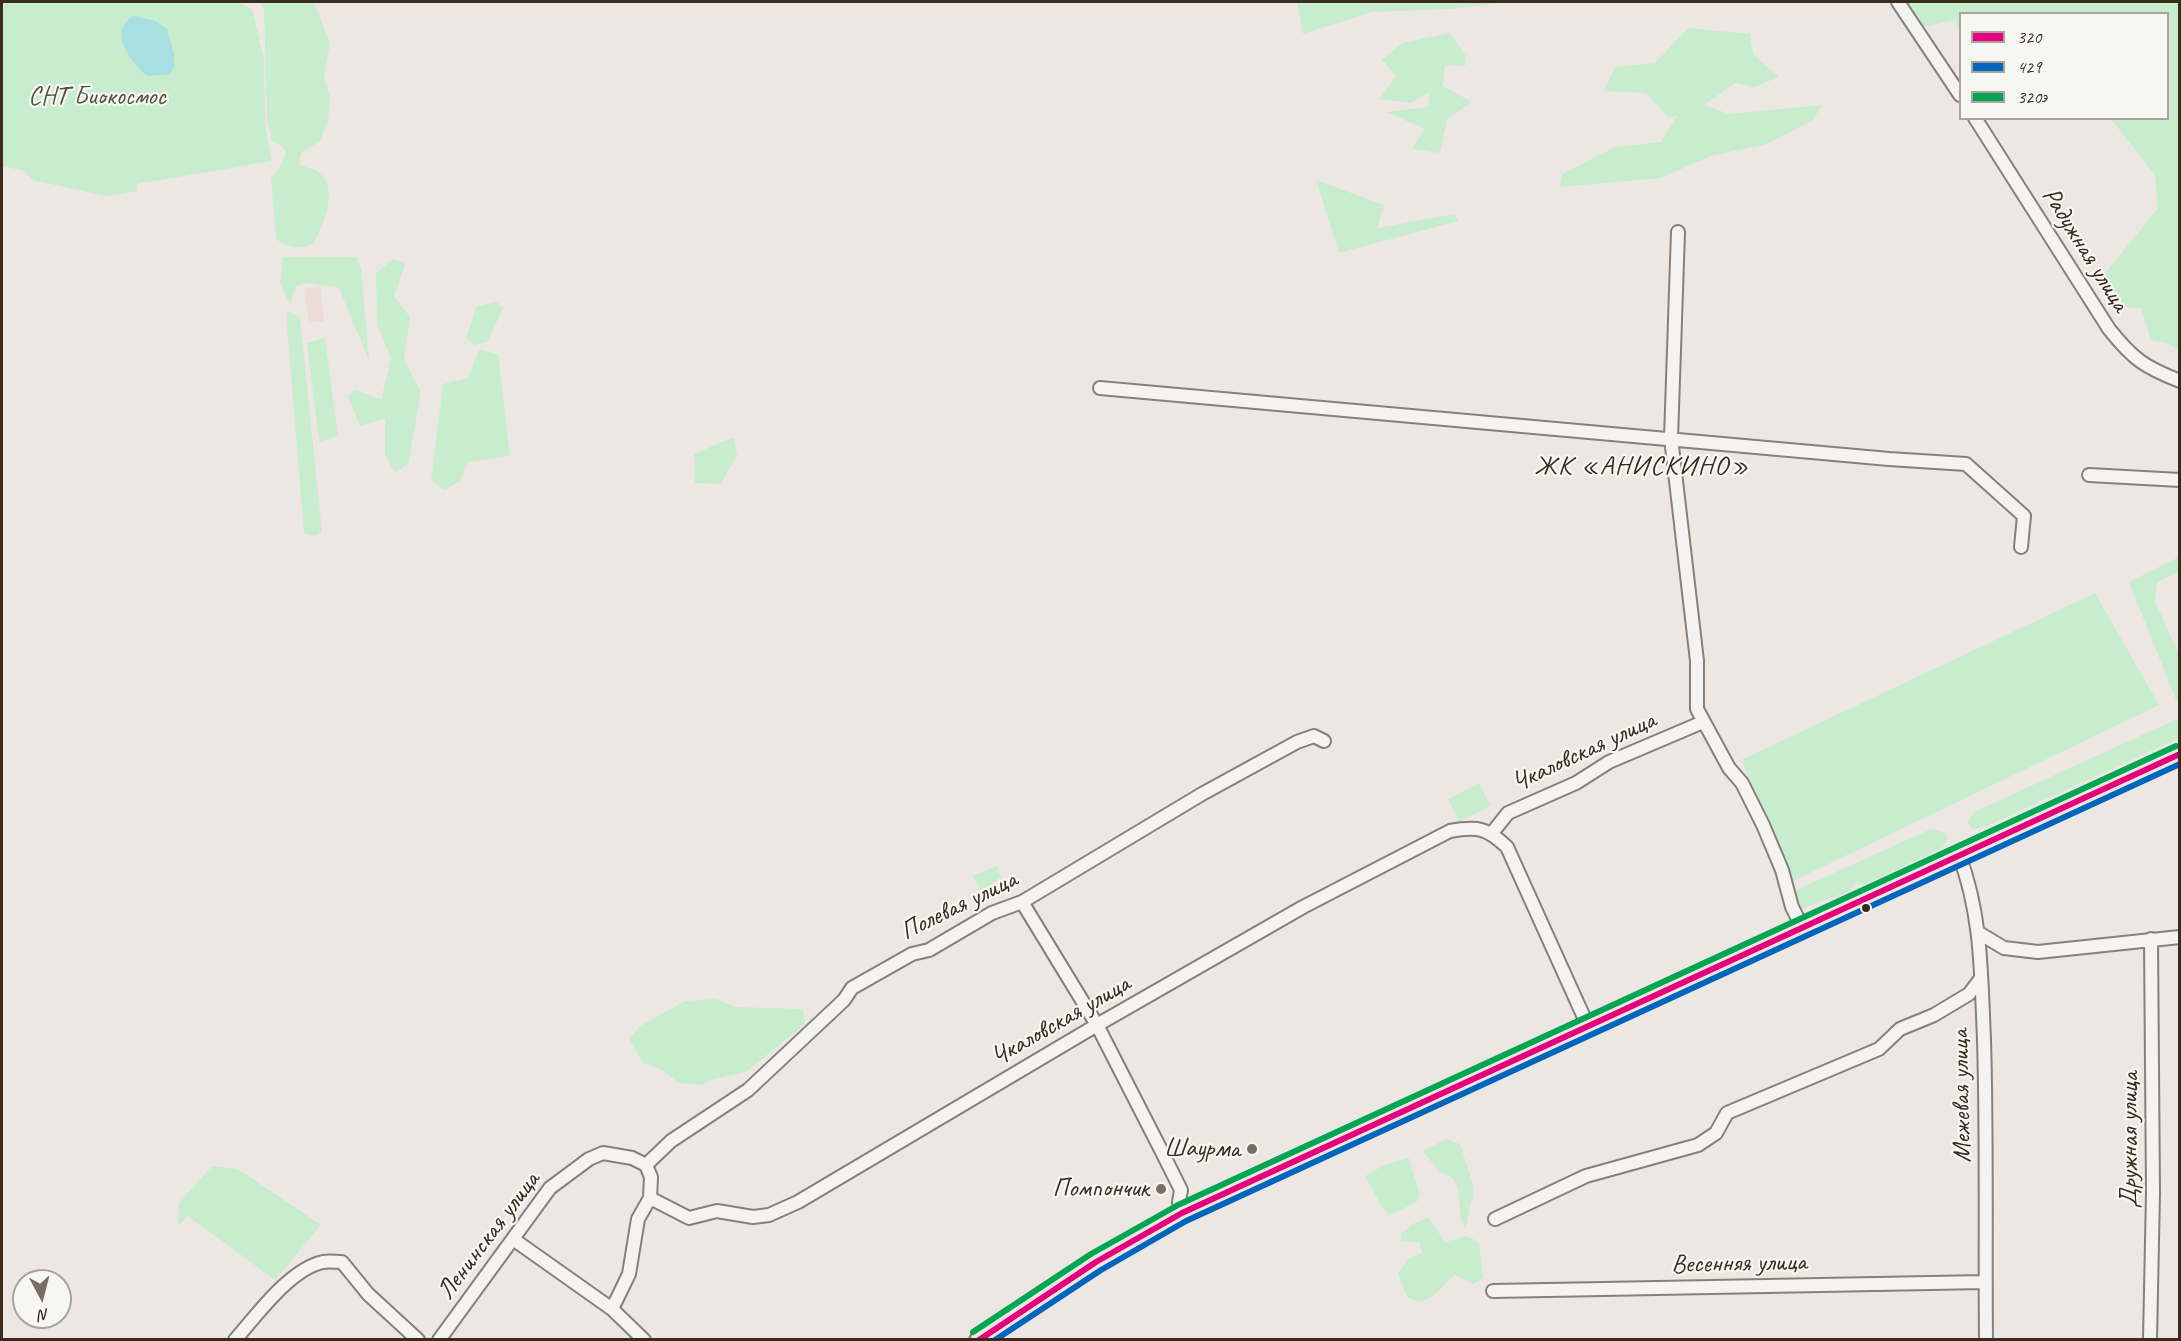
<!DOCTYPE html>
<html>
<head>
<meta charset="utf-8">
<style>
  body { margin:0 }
  #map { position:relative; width:2181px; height:1341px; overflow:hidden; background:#ede7e4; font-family:Caveat,sans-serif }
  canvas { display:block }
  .frame { position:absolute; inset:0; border:3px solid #3b2a1e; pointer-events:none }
  .legend { position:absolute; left:1959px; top:12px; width:210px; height:108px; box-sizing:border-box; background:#f6f6f2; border:2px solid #aba49d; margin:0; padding:8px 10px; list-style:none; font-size:18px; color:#3b2a1e }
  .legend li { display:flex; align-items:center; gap:12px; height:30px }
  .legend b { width:30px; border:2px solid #aba49d }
  .north { position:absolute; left:12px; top:1269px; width:60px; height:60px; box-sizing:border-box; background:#f6f6f2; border:2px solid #aba49d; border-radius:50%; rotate:173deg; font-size:16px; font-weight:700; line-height:24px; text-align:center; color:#3b2a1e }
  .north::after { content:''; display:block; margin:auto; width:21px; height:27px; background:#796c63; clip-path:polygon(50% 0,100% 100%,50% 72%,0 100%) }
</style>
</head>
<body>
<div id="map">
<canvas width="2181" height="1341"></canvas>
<div class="frame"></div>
<ul class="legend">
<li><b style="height:8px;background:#e5007d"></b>320</li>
<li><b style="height:8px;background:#0065bd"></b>429</li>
<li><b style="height:8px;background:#00a651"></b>320э</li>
</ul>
<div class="north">N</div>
</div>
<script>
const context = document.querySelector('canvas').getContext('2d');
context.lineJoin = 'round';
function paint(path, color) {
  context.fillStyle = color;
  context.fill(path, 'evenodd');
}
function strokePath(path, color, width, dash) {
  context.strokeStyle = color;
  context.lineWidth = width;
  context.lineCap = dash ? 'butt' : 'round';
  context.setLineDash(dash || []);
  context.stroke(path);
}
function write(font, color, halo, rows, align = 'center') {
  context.font = font + ' Caveat,sans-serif';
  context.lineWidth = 4.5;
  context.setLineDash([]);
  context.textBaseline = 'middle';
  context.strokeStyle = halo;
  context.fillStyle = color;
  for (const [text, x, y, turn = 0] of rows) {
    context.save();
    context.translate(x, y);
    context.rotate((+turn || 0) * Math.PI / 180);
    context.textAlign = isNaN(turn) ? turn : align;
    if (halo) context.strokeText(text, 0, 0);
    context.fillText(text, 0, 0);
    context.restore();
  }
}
const built = new Path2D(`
  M320 287 324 321 309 323 304 289Z`);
const green = new Path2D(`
  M4 2H237L252 9 264 60 265 124 272 161 137 184V191L106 196 32 180 24 171 2 166V20Z
  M259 2H314L330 43 324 78 330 97 328 120 320 141 301 153 299 165C304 167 312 168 317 171 341 188 323 223 314 243 299 250 290 249 276 239L271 178 280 167 286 153 282 146 272 141 267 117 264 9Z
  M1297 2H1510L1450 9 1372 12 1303 34Z
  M1902 2H2179V351L2169 344 2151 340 2141 308H2126L2103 276 2158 208 2155 175 2111 119 2168 118V14H1960V36L1956 20 1922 27Z
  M1688 28 1750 34 1753 54 1779 77 1754 87 1735 83 1704 105 1729 114 1822 105 1813 120 1767 144 1711 156 1661 178 1560 187 1562 174 1615 147 1661 142 1677 115 1669 118 1646 93 1604 91 1615 67 1655 63Z
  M1450 33 1466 56 1465 66 1445 65 1443 86 1472 102 1447 119 1440 153 1412 149 1425 129 1386 112 1428 107 1430 92 1411 103 1379 99 1396 76 1382 60 1402 43Z
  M1316 180 1384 205 1377 228 1455 214 1458 221 1339 253Z
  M283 257H356L361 268 369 361 339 288 308 283 296 286 290 304 280 283Z
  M393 259 406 263 394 296 410 317 404 360 421 392 408 464 395 473 385 455V419L360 426 348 397 354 389 381 400 391 358 377 325 376 273Z
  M497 302 503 308 488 341 475 345 466 338 477 306Z
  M289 311 300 318 322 532 315 536 304 533 286 314Z
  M325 338 338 436 319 442 307 343Z
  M479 350 498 354 510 456 468 462 460 481 445 490 431 480 443 384 468 378Z
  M734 437 737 455 721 484 695 483 694 454Z
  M2179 557V572L2157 582 2155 601 2179 655V701L2177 702 2129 582Z
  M2095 593 2159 705 1789 883 1783 853 1741 760Z
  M2179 718V738L1985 827 1973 829 1967 822 1974 812Z
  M1479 783 1491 806 1459 822 1448 799Z
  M1931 829 1946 833 1947 841 1942 848 1864 885 1854 883 1850 891 1804 908H1795L1792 892Z
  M997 866 1001 877 982 891 972 876Z
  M716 999 735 1007 803 1009 805 1024 746 1072 714 1079 701 1085 679 1083 661 1069 643 1063 629 1039 640 1026 685 1001Z
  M1446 1139 1460 1144 1473 1184 1474 1198 1471 1201 1466 1228C1453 1212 1468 1175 1440 1173L1423 1151Z
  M1409 1158 1419 1192 1417 1202 1390 1215 1382 1207 1365 1176 1384 1165Z
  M212 1166 238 1169 321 1225 275 1280 188 1216 178 1226 179 1203Z
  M1428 1217 1445 1242 1467 1236 1479 1242 1483 1278 1473 1284 1455 1275C1441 1285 1437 1298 1418 1302L1407 1297 1398 1273 1408 1259 1422 1253 1419 1242H1401V1234L1413 1224Z`);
const water = new Path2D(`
  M134 16 155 21 167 29 174 54V67L170 74 147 76C131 63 106 30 134 16Z`);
const minor = new Path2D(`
  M1898 2 1960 95
  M1975 118 2109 329C2133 359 2144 367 2180 381
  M1678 232 1671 438 1697 661V709L1729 768 1742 783 1763 825 1782 870 1792 907 1802 927
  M1100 388 1889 459 1966 464 2024 516 2021 547
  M2089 475 2180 480
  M1492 833 1508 813 1576 783 1609 762 1703 722
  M1959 855C1982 915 1981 976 1984 1039 1987 1139 1985 1239 1986 1340
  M1022 902 1097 1025 1162 1152 1181 1190 1179 1202 1182 1213
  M1979 933 2004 948 2038 952 2180 937
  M646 1165 671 1141 748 1090 844 1000 852 988 912 954 929 950 992 913 1022 902 1202 794 1297 742 1314 736 1324 741
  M650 1198 689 1218 717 1211 753 1217 769 1215 798 1202 1097 1025 1303 907 1450 831C1478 826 1487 828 1507 847L1587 1024
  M1495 1219 1586 1176 1698 1145 1716 1133 1727 1113 1879 1049 1900 1029 1934 1015 1969 994 1981 978
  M513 1239 612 1309 644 1340
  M1493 1291 1985 1282
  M612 1309 629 1274 638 1219 650 1198 651 1177 646 1165
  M235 1340C257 1315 290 1269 323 1262 329 1261 336 1262 342 1262L368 1294 418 1340
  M439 1340 550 1188 589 1159 603 1153 632 1158 646 1165
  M2150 1340 2153 1193 2151 939`);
const major = new Path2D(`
  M978 1340 1096 1262 1182 1213 2180 754`);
const bus1 = new Path2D(`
  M979 1340 1096 1262 1182 1213 2180 754`);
const bus2 = new Path2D(`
  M995 1340 1101 1270 1186 1221 2180 764`);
const bus3 = new Path2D(`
  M973 1332 1091 1254 1178 1205 2176 746`);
const markers = [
  [1866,908,5,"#3b2a1e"],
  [1252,1149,6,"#796c63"],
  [1161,1189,6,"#796c63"]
];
const parkNames = [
  ["СНТ Биокосмос",97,97]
];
const streetNames = [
  ["Радужная улица",2085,250,58],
  ["Чкаловская улица",1584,752,-25],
  ["Полевая улица",959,906,-26],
  ["Чкаловская улица",1061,1021,-30],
  ["Межевая улица",1962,1096,-91],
  ["Дружная улица",2130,1140,-90],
  ["Ленинская улица",489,1236,-53],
  ["Весенняя улица",1739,1264,-1]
];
const poiNames = [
  ["Шаурма",1240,1149],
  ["Помпончик",1149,1189]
];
const neighbourhoodNames = [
  ["ЖК «АНИСКИНО»",1642,467]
];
paint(built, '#ecdbd6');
paint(green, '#c8ecce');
paint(water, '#a8dfe2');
strokePath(minor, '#86807c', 16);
strokePath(major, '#86807c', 20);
strokePath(minor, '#f4f3f1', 12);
strokePath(major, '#ece8e1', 15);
strokePath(bus1, '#e5007d', 6);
strokePath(bus2, '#0065bd', 6);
strokePath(bus3, '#00a651', 6);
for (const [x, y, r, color] of markers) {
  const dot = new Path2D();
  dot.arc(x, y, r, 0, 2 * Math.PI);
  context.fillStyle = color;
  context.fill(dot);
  strokePath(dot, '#f6f6f2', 2);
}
write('26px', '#51523e', '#f6f6f2', parkNames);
write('26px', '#3b2a1e', '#f6f6f2', streetNames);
write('26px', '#3b2a1e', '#f6f6f2', poiNames, 'right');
context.letterSpacing = '1.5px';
write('27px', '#3b2a1e', '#f6f6f2', neighbourhoodNames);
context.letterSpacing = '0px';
</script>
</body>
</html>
